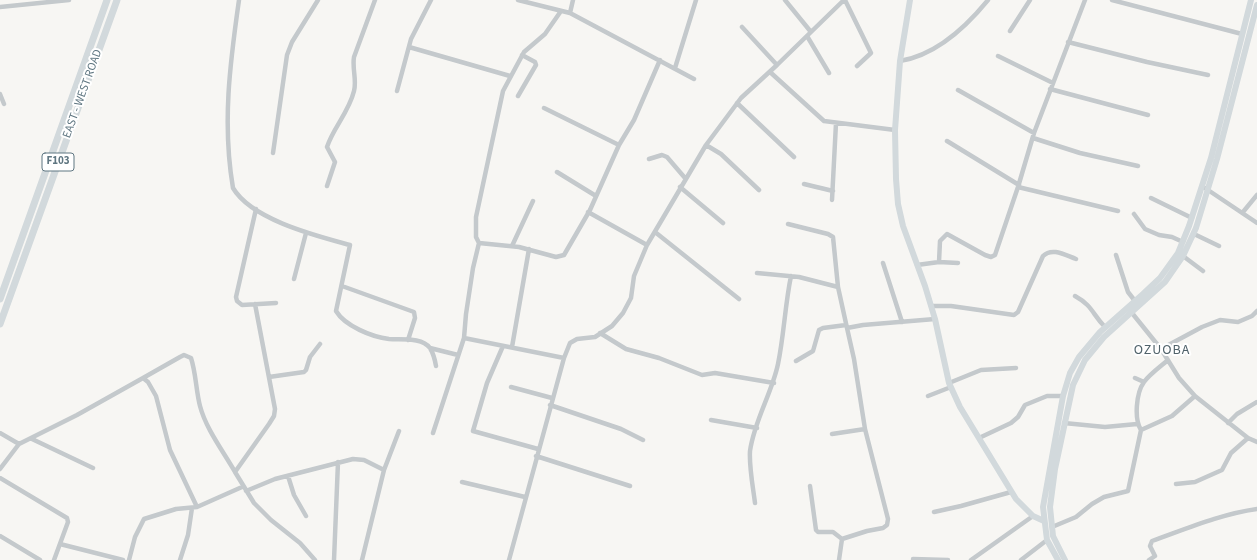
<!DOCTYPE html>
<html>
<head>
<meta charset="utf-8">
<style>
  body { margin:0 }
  canvas { display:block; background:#f7f6f3 }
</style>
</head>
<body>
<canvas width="1257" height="560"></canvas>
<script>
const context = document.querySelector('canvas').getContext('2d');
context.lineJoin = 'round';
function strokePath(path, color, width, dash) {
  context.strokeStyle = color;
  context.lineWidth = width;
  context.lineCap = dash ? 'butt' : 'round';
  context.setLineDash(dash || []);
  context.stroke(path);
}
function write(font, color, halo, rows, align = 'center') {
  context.font = font + ' "Source Sans 3",sans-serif';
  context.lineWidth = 4;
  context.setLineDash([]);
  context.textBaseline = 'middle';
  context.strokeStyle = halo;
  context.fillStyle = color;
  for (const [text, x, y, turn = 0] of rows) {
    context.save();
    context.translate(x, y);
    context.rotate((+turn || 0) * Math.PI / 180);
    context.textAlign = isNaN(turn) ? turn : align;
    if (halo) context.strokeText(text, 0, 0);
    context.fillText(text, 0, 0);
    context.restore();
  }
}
const street = new Path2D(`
  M239 0C230 63 222 124 233 188 252 220 317 236 350 245L336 311C345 326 372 337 389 339 402 340 422 337 430 348 433 353 435 360 436 366
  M518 0 570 13 694 79
  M785 0 811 32
  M845 0 871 53 857 66
  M1112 0 1242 34
  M0 7 69 0
  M561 11 545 34 524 52 503 91 476 217V237L479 243 519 247 556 257 564 255 590 210 619 145 634 120 660 60
  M570 13 573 0
  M742 27 777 65
  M1010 31 1030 0
  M807 36 829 73
  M1068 42 1147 62 1208 75
  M409 47 510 76
  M998 56 1053 83
  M900 61C936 55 966 27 988 0
  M675 68 696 0
  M770 72 824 121 895 130
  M1050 89 1148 115
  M958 90 1034 133
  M397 91 411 39 431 0
  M0 94 4 104
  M518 96 536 65 535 62 522 55
  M737 103 794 157
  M544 108 619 145
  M1033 138 1080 153 1138 166
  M947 141 1019 185
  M706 145 721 154 759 190
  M273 153 287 55 292 42 318 0
  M649 159 662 155 667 157 685 178
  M557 172 596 196
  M804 184 833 191
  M327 186 335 162 327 147C333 128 349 112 354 91 357 80 352 69 354 57L375 0
  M680 187 723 223
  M1018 187 1118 211
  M1205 188 1257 223
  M1151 198 1192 218
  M832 200 836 123
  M256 209 236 297 237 301 242 305 276 303
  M588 212 647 245
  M1243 212 1257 195
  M1134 214 1145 229 1159 235 1172 237 1183 242
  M788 224 828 234 833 237 838 287 847 328
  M655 232 739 299
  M1194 234 1219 246
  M512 246 533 201
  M1116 255 1128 292 1135 301
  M1183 256 1203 271
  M939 262 940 241 947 234 985 255 991 257 995 255 1018 187 1034 133 1085 0
  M883 263 902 322
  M917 265 939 262 958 263
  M757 273 799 277 838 287
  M294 279 306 233
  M342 286 414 312 415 318 408 340
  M1075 296C1093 306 1092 314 1105 327
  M255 304 275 409 274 416 269 424 235 472 254 503 271 520 300 543 315 560
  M931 306H951L1014 315 1018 312 1043 256C1052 247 1065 255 1076 259
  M1132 313 1161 349 1179 378 1195 396 1248 438 1257 442
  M600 333 626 349 659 358 702 375 715 373 774 383
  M464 338 564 358
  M503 346 487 383 473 431 538 449
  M512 347 529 249
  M430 348 458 355
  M1161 349 1202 327 1220 320 1238 322 1252 316 1257 311
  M796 361 813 351 819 330 823 328 846 325
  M269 377 304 372 306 370 310 357 320 344
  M143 378 180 357 184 355 191 358C196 373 196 391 200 406 206 429 223 451 235 472
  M1135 378 1144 382
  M949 383 981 370 1016 368
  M511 387 552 398
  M928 396 951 387
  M550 405 621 429 643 440
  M711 420 757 428
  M1064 423 1105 427 1137 424
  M1228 423 1237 414 1257 402
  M1141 430 1172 416 1195 396
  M0 433 19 444
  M433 433 464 338 466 314 473 268 479 243
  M832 434 865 429
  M979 438 1011 423 1018 417 1025 405 1047 396H1063
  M32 439 93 468
  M536 456 630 486
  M0 469 19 444 77 415 143 378 148 382 156 396 170 450 197 507
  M288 476 294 495 306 516
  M0 478 67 518 68 522 54 560
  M462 482 525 497
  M1176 484 1195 482 1222 470 1231 453 1248 438
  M810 486 816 530 818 532H833L842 539 867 531 883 528 887 525 888 519 865 429 854 359 847 328 863 325 935 319
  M246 491 275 479 353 459 364 460 384 470
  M755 503C753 487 749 467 750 451 754 421 772 393 778 364 784 335 785 305 791 276
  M934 512 961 506 1011 492
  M1052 527 1076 517 1092 504 1104 497 1128 491 1141 430C1134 419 1136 393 1144 382 1150 374 1160 367 1168 360
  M0 536 40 560
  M60 544 123 560
  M913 559 948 560
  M129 560 135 537 144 519 176 509 197 507 242 487
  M180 560 188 535 192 508
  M334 560 338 462
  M362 560 384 470 399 431
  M509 560 564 358 570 343 577 339 595 337 612 326 623 313 631 298 634 276 647 245 706 145 741 98 777 65 844 0
  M839 560 842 539
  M971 560 1033 516
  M1021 560 1047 540
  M1149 560 1155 556 1150 546 1152 541C1186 529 1221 514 1257 509`);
const secondary = new Path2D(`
  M910 0 900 61 895 130 896 179 898 204 903 226 925 286 935 319 949 383 960 407 1016 499 1033 516 1044 521
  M1058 560 1047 540 1043 507 1063 396 1070 373 1079 357 1100 332 1143 294 1160 278 1178 253 1189 226 1211 158 1251 0
  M1065 560 1053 536 1050 507 1055 469 1073 385 1085 360 1104 337 1165 282 1183 256 1196 228 1217 159 1257 5`);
const primary = new Path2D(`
  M0 299 107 0
  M0 324 117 0`);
const shields = [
  [58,162,32]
];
const shieldNames = [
  ["F103",58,162]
];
const streetNames = [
  ["EAST - WEST ROAD",83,94,-70]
];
const quarterNames = [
  ["OZUOBA",1162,351]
];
strokePath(street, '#c4c9cc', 4.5);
strokePath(secondary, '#d2d9dc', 6);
strokePath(primary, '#d2d9dc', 7);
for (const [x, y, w] of shields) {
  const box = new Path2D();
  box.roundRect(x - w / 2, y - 9, w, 18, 3);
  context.fillStyle = '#fff';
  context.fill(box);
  strokePath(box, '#5f7681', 1);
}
write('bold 11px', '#5f7681', null, shieldNames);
write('12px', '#5f7681', '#fff', streetNames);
context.letterSpacing = '1px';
write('14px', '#51636b', '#fff', quarterNames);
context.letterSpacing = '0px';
</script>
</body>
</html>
